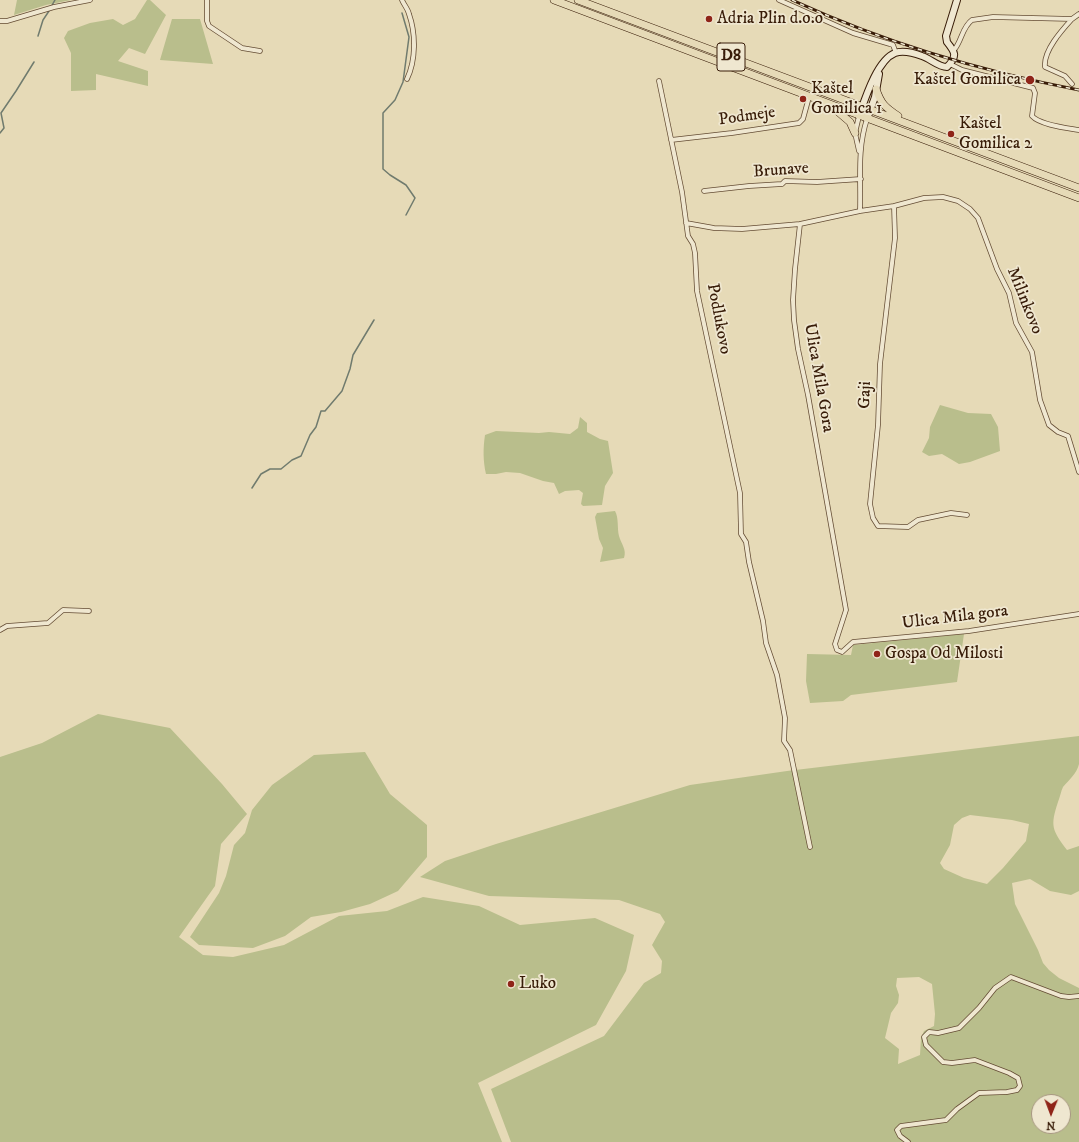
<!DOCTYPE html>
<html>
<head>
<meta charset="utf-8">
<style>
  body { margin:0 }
  #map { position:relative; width:1079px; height:1142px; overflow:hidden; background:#e6dab7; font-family:"IM FELL DW Pica",serif }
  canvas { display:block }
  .north { position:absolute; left:1031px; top:1094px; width:40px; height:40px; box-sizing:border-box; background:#efe7d0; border:1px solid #a69680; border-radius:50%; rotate:181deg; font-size:11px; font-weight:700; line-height:16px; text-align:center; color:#381c08 }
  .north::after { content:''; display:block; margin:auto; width:14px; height:18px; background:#8f2418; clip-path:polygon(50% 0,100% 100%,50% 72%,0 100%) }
</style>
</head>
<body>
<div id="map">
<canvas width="1079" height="1142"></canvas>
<div class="north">N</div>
</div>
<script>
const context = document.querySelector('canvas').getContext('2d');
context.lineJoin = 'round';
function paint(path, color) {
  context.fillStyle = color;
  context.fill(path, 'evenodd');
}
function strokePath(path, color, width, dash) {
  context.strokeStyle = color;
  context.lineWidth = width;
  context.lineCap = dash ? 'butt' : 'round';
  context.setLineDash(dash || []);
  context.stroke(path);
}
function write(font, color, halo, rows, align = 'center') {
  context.font = font + ' "IM FELL DW Pica",serif';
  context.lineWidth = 3.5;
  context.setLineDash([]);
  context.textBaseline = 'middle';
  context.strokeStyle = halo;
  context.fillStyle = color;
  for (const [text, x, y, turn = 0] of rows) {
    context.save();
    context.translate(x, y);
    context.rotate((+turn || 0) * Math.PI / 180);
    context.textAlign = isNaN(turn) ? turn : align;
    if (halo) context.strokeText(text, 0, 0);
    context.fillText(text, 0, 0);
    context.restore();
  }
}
const green = new Path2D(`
  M17 0H71L46 5 14 15Z
  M147 0H150L166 15 145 54 129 48 118 61 148 71V86L96 74V90L71 91V53L64 38 68 31 90 23 113 19 123 25 135 19Z
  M172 19H200L213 64 160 60Z
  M940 405 968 413 991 414 998 427 1000 451 970 462 959 464 942 454 929 456 922 452 929 438 930 427Z
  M580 417 587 423V432L600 439 608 441 613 473 605 486 602 505 583 506 581 504 583 493 579 490 565 491 559 494 554 483 543 481 520 473 506 472 496 474H486C483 461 483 448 485 435L496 431 539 433 549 432 570 434 578 428Z
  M615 511C619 518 617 528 619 536 621 544 627 549 624 558L600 562 603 548 599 539 595 517 597 513Z
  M964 634 957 682 851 695 843 701 810 703 806 681 807 654 851 655 853 645Z
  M98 714 170 728 222 784 247 814 221 844 215 886 179 937 203 955 233 957 284 945 339 916 387 911 423 897 479 906 520 925 595 918 634 935 626 971 596 1025 478 1083 502 1142H0V757L42 743Z
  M1079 736C1079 745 1079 756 1079 764 1077 773 1069 780 1063 787 1061 791 1060 797 1058 802 1050 826 1052 830 1067 850L1079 846V891L1071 895 1050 891 1030 879 1012 883 1015 904 1038 950 1043 963 1049 970 1059 978 1079 988V1142H511L491 1089 604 1036 644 983 661 973 662 961 652 945 665 922 660 914 619 900 489 896 420 877 445 861 496 844 690 785 787 771ZM970 815 1012 820 1029 824 1026 841 1003 868 987 884 964 878 944 869 940 863 950 845 954 825 962 818ZM919 977 932 984 935 1014 934 1026 924 1031 921 1038 920 1055 898 1064 899 1049 885 1038 891 1013 898 1003 899 995 896 986 897 978ZM1039 1102H1063V1126H1039Z
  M365 752 390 794 427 825V857L398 891 370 904 341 912 311 917 285 936 253 948 199 945 190 937 219 893 226 876 234 845 245 833 252 810 272 785 314 755Z`);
const stream = new Path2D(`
  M51 7 55 0
  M402 13 409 37 403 82 395 100 383 113V169L390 175 406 185 415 198 406 215
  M38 36 43 20 49 11
  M0 133 4 128 1 113 16 91 34 62
  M252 488 261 474 270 469H281L292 460 301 456 310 435 316 427 321 411H325L342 391 350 369 353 355 374 320`);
const street = new Path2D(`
  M207 0V21L209 26 242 48 260 51
  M402 0C404 5 408 9 409 14 416 34 416 60 407 79
  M779 0 853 33 890 44 893 45 896 53
  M1072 19C1062 30 1043 51 1045 67L1065 76 1072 84
  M0 21H7L54 7 90 0
  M954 50C962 41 962 27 972 20L993 17 1072 19 1079 14
  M950 64 962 70 1033 88 1035 93 1032 116C1040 125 1067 128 1079 130
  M659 81 682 192 688 236 693 244 695 253 697 291 740 493 741 534 746 542 749 562 763 621 766 643 777 675 785 718 784 741 790 750 810 847
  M867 119C857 149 861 180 860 211L800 224 795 269 793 300 794 320 798 349 808 395 846 610 835 644 837 650 842 652 853 642 969 631 1079 614
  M671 140 732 133 799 123 803 119 809 97
  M859 151 855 133 859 116
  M704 191 749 186 782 184 785 181 817 182 861 179
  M894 206 924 198 943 197 958 201 970 209 978 218 997 269 1009 293 1016 323 1032 352 1040 400 1049 425 1058 432 1068 436 1079 472
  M860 211 894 206 895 238 880 364 878 425 870 504 873 518 878 526 908 527 918 520 951 513 967 515
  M686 223 714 228 742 229 800 224
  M0 630 7 626 48 623 63 610 89 611
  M908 1142 900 1136 897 1130 901 1126 946 1120 957 1109 979 1093 1007 1092 1017 1090 1020 1086 1018 1078 1009 1073 975 1060 952 1063 943 1062 926 1045 924 1037 929 1032 938 1033 959 1028 979 1008 995 988 1011 977 1061 996 1069 997 1079 996`);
const secondary = new Path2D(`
  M859 116C865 99 877 60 895 53 903 50 914 53 922 56 931 59 938 67 947 67 958 56 955 52 947 42L946 36 957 0
  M867 119 875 97 879 74`);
const primary = new Path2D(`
  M554 0C729 65 903 133 1079 198
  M578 0 1079 188
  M876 89C881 104 885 107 898 116
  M836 110 850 122 855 133`);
const rail = new Path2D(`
  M792 0C883 42 980 71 1079 90`);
const markers = [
  [709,19,4,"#8f2418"],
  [1030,80,5,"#8f2418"],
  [803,99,4,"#8f2418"],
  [951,134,4,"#8f2418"],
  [877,654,4,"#8f2418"],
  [511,984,4,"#8f2418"]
];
const shields = [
  [731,57,28]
];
const shieldNames = [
  ["D8",731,57]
];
const poiNames = [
  ["Adria Plin d.o.o",717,19],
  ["Kaštel Gomilica",1021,80,"right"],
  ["Kaštel",811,89],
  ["Gomilica 1",811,109],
  ["Kaštel",959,124],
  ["Gomilica 2",959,144],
  ["Gospa Od Milosti",885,654],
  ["Luko",519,984]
];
const streetNames = [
  ["Podmeje",747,117,-8],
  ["Brunave",781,171,-4],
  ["Milinkovo",1024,301,68],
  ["Podlukovo",718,319,79],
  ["Ulica Mila Gora",818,378,80],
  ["Gaji",866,395,-88],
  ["Ulica Mila gora",955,618,-7]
];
paint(green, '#b9be8c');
strokePath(stream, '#707b6e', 1.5);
strokePath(street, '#644c34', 5.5);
strokePath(secondary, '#381c08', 8);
strokePath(primary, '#381c08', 8);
strokePath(street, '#efe7d0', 4);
strokePath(secondary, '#efe7d0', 6);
strokePath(primary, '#e6dab7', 7);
strokePath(rail, '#381c08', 3);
strokePath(rail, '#efe7d0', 1.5, [4.5]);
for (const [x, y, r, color] of markers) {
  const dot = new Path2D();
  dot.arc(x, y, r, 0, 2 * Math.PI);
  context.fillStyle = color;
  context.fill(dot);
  strokePath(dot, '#efe7d0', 1.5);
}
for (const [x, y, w] of shields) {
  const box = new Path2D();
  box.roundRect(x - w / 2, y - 14, w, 28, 3);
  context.fillStyle = '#efe7d0';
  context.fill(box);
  strokePath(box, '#381c08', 1);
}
write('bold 16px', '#381c08', null, shieldNames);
write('17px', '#381c08', '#efe7d0', poiNames, 'left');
write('17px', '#381c08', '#efe7d0', streetNames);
</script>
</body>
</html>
